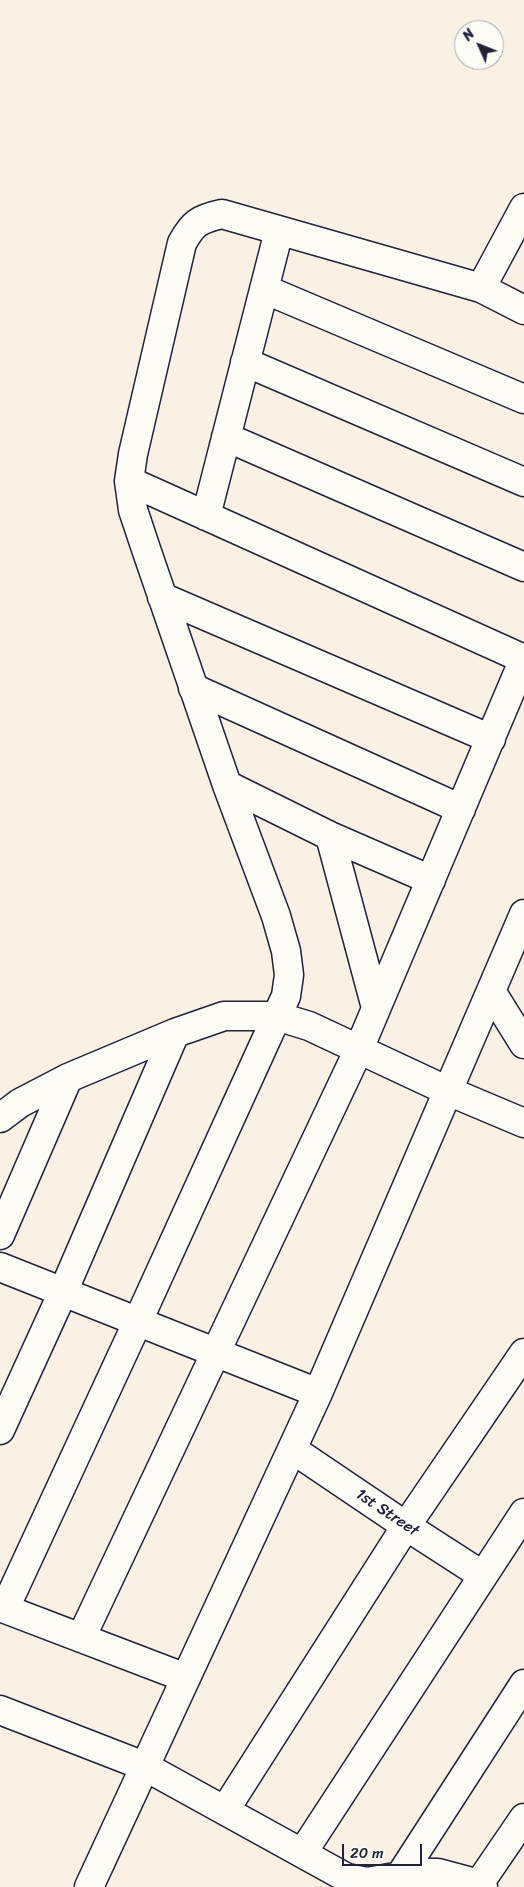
<!DOCTYPE html>
<html>
<head>
<meta charset="utf-8">
<style>
  body { margin:0 }
  #map { position:relative; width:524px; height:1887px; overflow:hidden; background:#f9f1e4; font-family:Sriracha,sans-serif }
  canvas { display:block }
  .north { position:absolute; left:454px; top:20px; width:50px; height:50px; box-sizing:border-box; background:#fdfcf7; border:1px solid #a5a5ac; border-radius:50%; rotate:314deg; font-size:14px; font-weight:700; line-height:20px; text-align:center; color:#22223b }
  .north::after { content:''; display:block; margin:auto; width:18px; height:22px; background:#22223b; clip-path:polygon(50% 0,100% 100%,50% 72%,0 100%) }
  .scale { position:absolute; left:342px; top:1844px; width:80px; height:22px; box-sizing:border-box; border:2px solid #22223b; border-top:0; padding-left:6px; font-size:15px; line-height:18px; white-space:nowrap; color:#22223b; -webkit-text-stroke:4px #fdfcf7; paint-order:stroke }
</style>
</head>
<body>
<div id="map">
<canvas width="524" height="1887"></canvas>
<div class="north">N</div>
<div class="scale">20 m</div>
</div>
<script>
const context = document.querySelector('canvas').getContext('2d');
context.lineJoin = 'round';
function strokePath(path, color, width, dash) {
  context.strokeStyle = color;
  context.lineWidth = width;
  context.lineCap = dash ? 'butt' : 'round';
  context.setLineDash(dash || []);
  context.stroke(path);
}
function write(font, color, halo, rows, align = 'center') {
  context.font = font + ' Sriracha,sans-serif';
  context.lineWidth = 5;
  context.setLineDash([]);
  context.textBaseline = 'middle';
  context.strokeStyle = halo;
  context.fillStyle = color;
  for (const [text, x, y, turn = 0] of rows) {
    context.save();
    context.translate(x, y);
    context.rotate((+turn || 0) * Math.PI / 180);
    context.textAlign = isNaN(turn) ? turn : align;
    if (halo) context.strokeText(text, 0, 0);
    context.fillText(text, 0, 0);
    context.restore();
  }
}
const minor = new Path2D(`
  M481 288 524 310
  M264 289 524 399
  M245 362 524 482
  M226 437 524 567
  M129 481 524 659
  M206 516 279 231
  M162 597 491 739
  M193 688 461 809
  M227 785 330 836 431 880
  M330 836 376 1008
  M491 991 524 1044
  M0 1118 20 1103 68 1078 175 1033 224 1016H276L309 1026 448 1091 524 1123
  M0 1235 68 1078
  M0 1267 318 1393
  M0 1430 63 1292 175 1033
  M292 1449 406 1526 482 1575
  M0 1607 186 1678
  M5 1608 138 1321 286 996 289 975 286 951 276 916 227 785 146 549 133 510 129 481 133 454 182 243C193 223 199 219 222 214L481 288 524 208
  M81 1638 359 1049 524 659
  M0 1710 144 1766 347 1878 367 1882 418 1873H438L479 1884 483 1887
  M225 1810 406 1526 524 1353
  M303 1852 524 1513
  M400 1876 524 1684
  M479 1884 524 1818
  M89 1887 318 1393 524 914`);
const streetNames = [
  ["1st Street",387,1513,34]
];
strokePath(minor, '#22223b', 31);
strokePath(minor, '#fdfcf7', 28);
write('16px', '#22223b', '#fdfcf7', streetNames);
</script>
</body>
</html>
